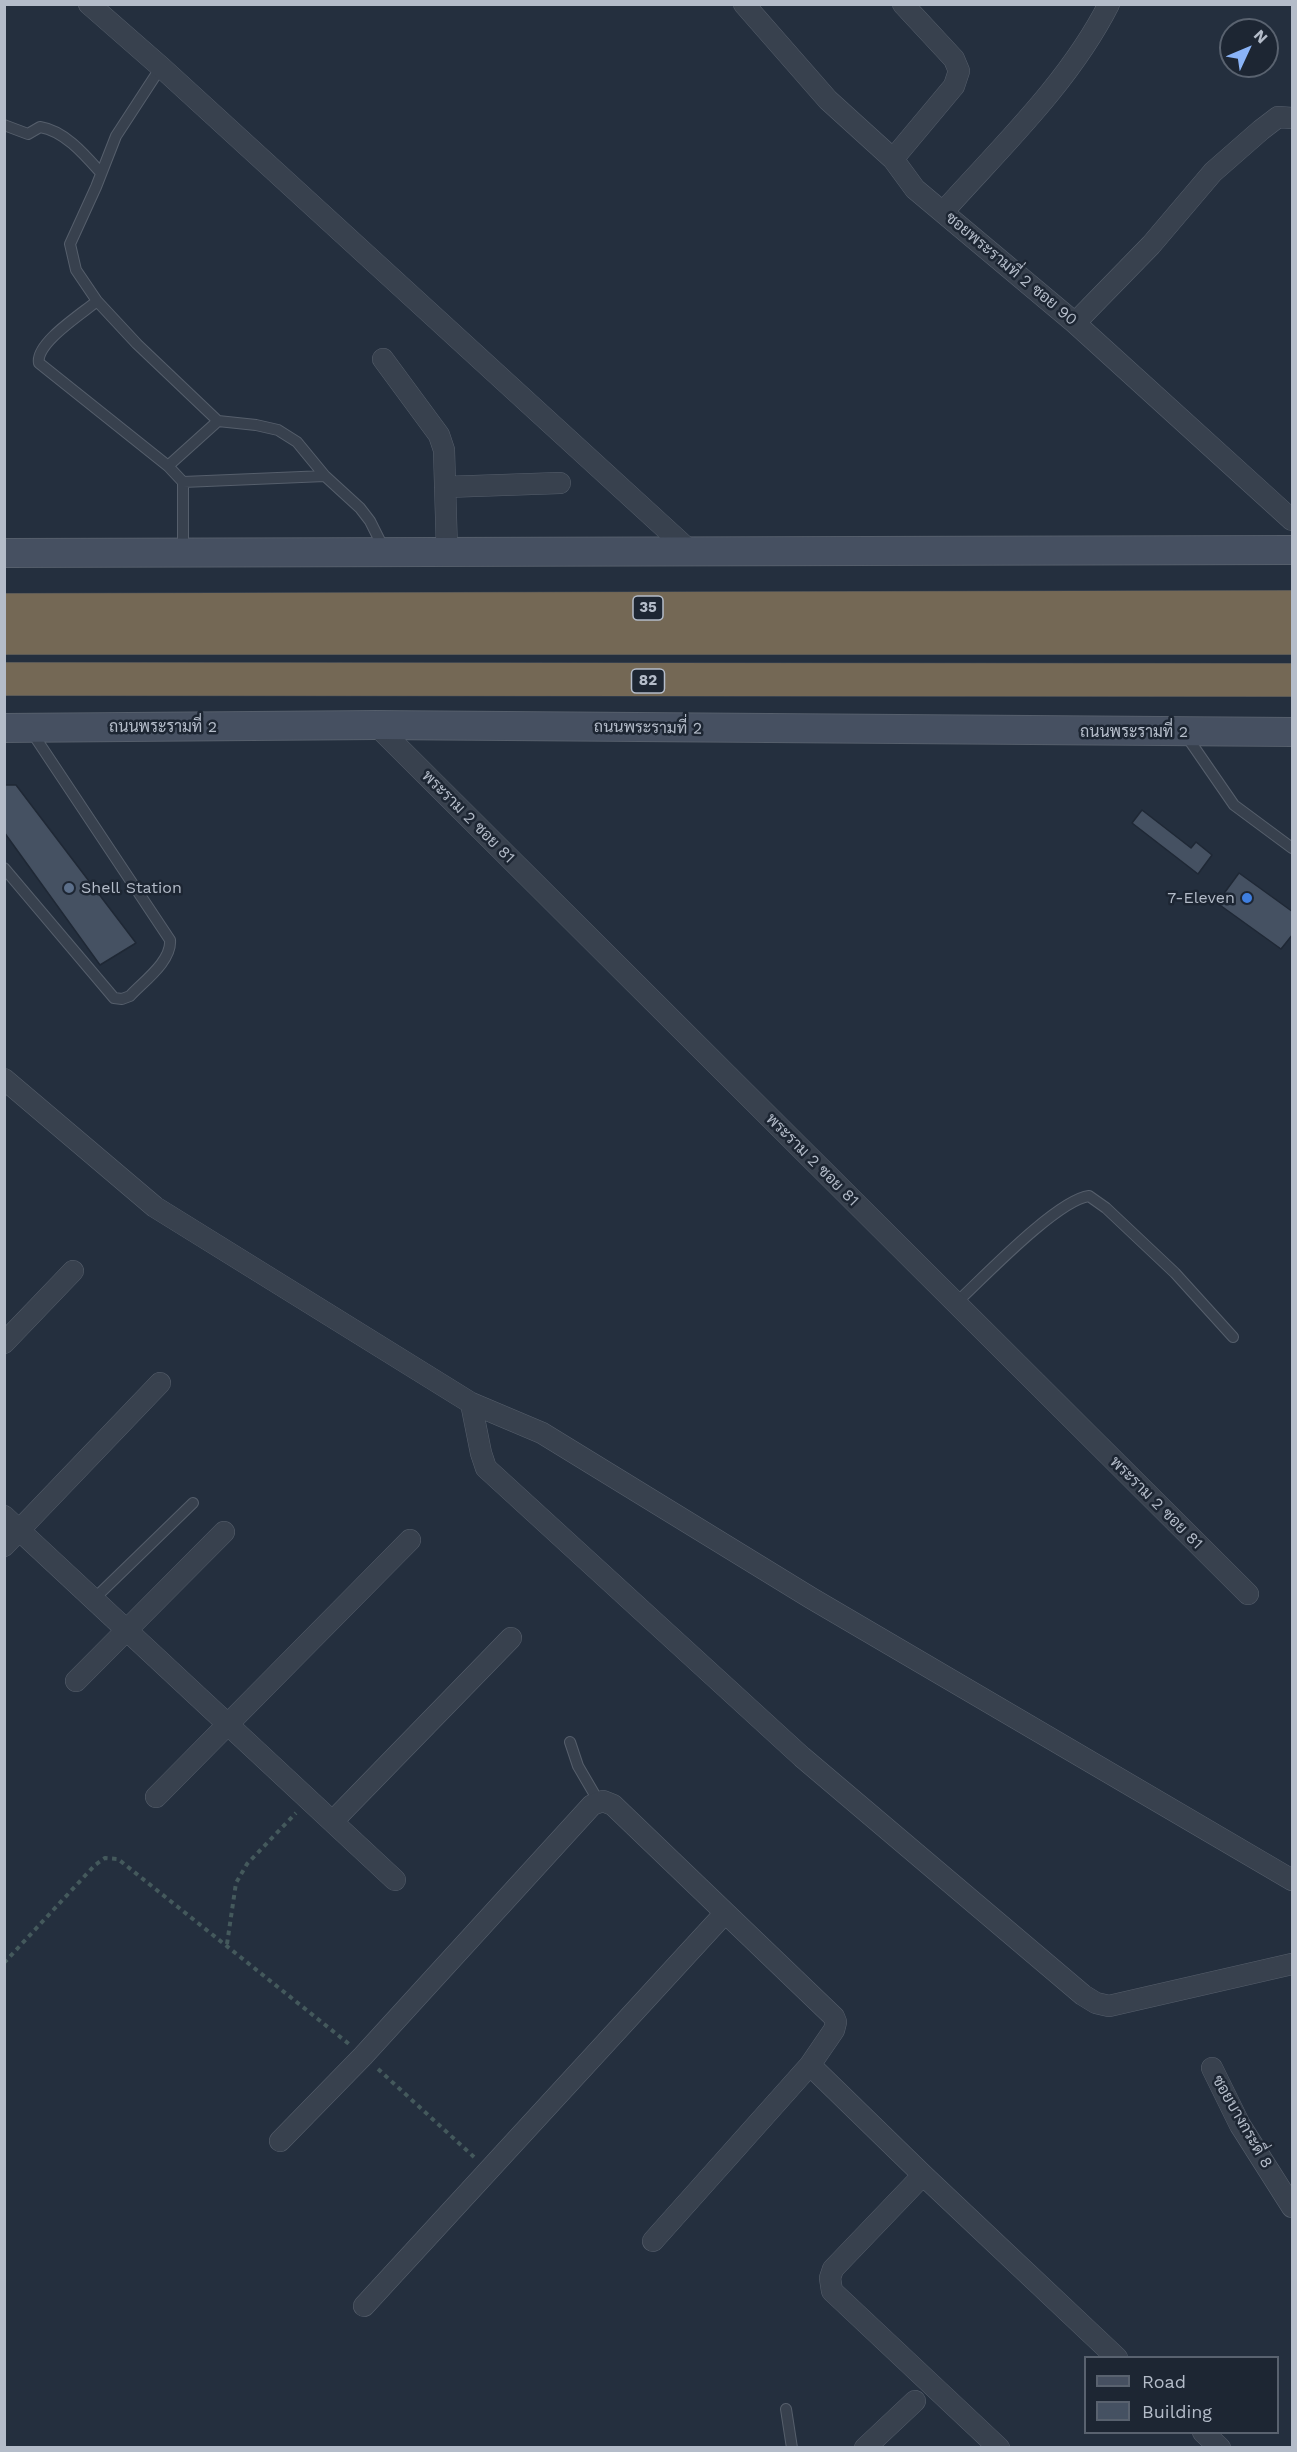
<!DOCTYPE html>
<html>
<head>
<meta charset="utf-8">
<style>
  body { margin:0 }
  #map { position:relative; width:1297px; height:2452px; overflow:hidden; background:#242f3e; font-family:"Work Sans",sans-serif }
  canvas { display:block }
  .frame { position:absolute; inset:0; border:6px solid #b4bcc9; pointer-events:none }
  .legend { position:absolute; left:1084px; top:2356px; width:195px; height:78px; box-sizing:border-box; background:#1d2633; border:2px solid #59626f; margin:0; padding:8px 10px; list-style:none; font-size:18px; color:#b4bcc9 }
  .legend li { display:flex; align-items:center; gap:12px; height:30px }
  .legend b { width:30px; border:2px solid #59626f }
  .north { position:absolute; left:1219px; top:18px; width:60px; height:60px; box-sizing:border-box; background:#1d2633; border:2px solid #59626f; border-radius:50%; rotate:46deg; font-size:16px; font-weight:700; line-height:24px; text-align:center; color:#b4bcc9 }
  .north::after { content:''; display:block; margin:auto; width:21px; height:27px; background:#8ab4f8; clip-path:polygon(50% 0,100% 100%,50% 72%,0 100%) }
</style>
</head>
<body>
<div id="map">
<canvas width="1297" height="2452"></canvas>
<div class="frame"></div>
<ul class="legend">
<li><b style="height:8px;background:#465061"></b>Road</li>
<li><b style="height:16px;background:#455162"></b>Building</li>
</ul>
<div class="north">N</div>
</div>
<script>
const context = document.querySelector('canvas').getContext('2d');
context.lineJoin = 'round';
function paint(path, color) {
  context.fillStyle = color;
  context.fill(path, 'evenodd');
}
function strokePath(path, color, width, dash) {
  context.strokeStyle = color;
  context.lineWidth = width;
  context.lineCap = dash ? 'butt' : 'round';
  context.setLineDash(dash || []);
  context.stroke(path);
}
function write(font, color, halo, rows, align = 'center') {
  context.font = font + ' "Work Sans",Sarabun,sans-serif';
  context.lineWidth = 5;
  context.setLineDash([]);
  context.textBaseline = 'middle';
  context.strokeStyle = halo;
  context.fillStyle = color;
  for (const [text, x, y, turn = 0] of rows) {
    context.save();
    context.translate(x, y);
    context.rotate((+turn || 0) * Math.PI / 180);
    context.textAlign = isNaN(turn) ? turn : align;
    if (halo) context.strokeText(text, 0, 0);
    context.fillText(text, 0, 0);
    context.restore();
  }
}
const building = new Path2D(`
  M4 785H16L136 943 100 965 4 832Z
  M1142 810 1191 848 1196 842 1212 855 1198 874 1132 823Z
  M1239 873 1293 912V934L1281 949 1217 903Z`);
const path = new Path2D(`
  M227 1944 236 1883 247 1864 296 1813
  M4 1963 95 1865 105 1858 118 1859 349 2044
  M378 2069 474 2157`);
const lane = new Path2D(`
  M4 125 28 134 40 127C65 131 85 155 101 173
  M97 301 76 270 70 244 96 187 116 136 161 67
  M168 466 218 421
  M183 482 325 476
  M183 551V482L168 466 39 363C35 343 83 313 97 301L137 344 218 421 256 425 278 430 297 442 325 476 360 508 370 521 384 549
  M1185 734 1234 805 1292 848
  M4 868 114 998 122 999 130 996C144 981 172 961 170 940L31 731
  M956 1303C983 1278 1057 1200 1089 1196L1106 1208 1175 1273 1233 1337
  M94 1599 193 1503
  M570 1742 578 1766 599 1802
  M786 2409 792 2448`);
const street = new Path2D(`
  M89 4 161 67 689 550
  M744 4 828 100 893 159 915 189 1075 323 1292 520
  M893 159 954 86 959 71 954 59 903 4
  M943 212C1001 147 1069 83 1109 4
  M1075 323 1151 245 1213 172 1261 130 1278 117 1292 118
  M383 359 439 435 444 450 447 551
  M445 487 560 483
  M376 725 1248 1594
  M4 1079 155 1207 471 1403 542 1433 811 1598 1292 1880
  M4 1343 73 1271
  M471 1403 481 1453 486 1468 802 1757 1083 1995 1096 2003 1109 2006 1292 1964
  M4 1516 395 1880
  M4 1546 160 1383
  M76 1681 224 1532
  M156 1797 410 1540
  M333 1821 511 1638
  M810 2065 923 2175 1117 2358
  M1212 2068 1240 2125 1292 2207
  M280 2141 363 2056 592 1805 603 1801 613 1805 834 2017 836 2022 834 2030 810 2065 653 2241
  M923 2175 833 2269 830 2278 832 2291 999 2448
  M364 2306 725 1913
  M1203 2432 1220 2448
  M865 2448 915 2401`);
const secondary = new Path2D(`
  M4 553 1292 550
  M4 728 376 725 1292 732`);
const highway = new Path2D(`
  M4 610 1292 607
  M4 638H1292
  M4 679 1292 680`);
const markers = [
  [69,888,6,"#5c6f8a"],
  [1247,898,6,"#3f7fe0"]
];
const shields = [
  [648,608,30],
  [648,681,33]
];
const shieldNames = [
  ["35",648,608],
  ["82",648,681]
];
const streetNames = [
  ["ซอยพระรามที่ 2 ซอย 90",1011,269,40],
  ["ถนนพระรามที่ 2",163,727],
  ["ถนนพระรามที่ 2",648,728,1],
  ["ถนนพระรามที่ 2",1134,732],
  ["พระราม 2 ซอย 81",468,817,45],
  ["พระราม 2 ซอย 81",812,1160,45],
  ["พระราม 2 ซอย 81",1156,1503,45],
  ["ซอยบางกระดี่ 8",1242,2122,60]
];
const poiNames = [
  ["Shell Station",81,888],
  ["7-Eleven",1235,898,"right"]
];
paint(building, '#455162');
strokePath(building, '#1f2835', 1.5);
strokePath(lane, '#565f6c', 12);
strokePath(street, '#565f6c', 22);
strokePath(secondary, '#565f6c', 30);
strokePath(highway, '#434c59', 34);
strokePath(path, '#44595c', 4, [4.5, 4.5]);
strokePath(lane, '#38414e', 10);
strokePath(street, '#38414e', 21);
strokePath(secondary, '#465061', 28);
strokePath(highway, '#746855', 33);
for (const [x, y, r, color] of markers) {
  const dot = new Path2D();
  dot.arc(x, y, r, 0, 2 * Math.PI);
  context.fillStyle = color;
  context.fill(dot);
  strokePath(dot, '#1d2633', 2);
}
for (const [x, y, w] of shields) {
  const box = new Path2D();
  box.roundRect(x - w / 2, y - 12, w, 24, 4.5);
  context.fillStyle = '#1d2633';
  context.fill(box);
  strokePath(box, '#b4bcc9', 1.5);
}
write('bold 15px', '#b4bcc9', null, shieldNames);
write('16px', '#b4bcc9', '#1d2633', streetNames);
write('16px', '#b4bcc9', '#1d2633', poiNames, 'left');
</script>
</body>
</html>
